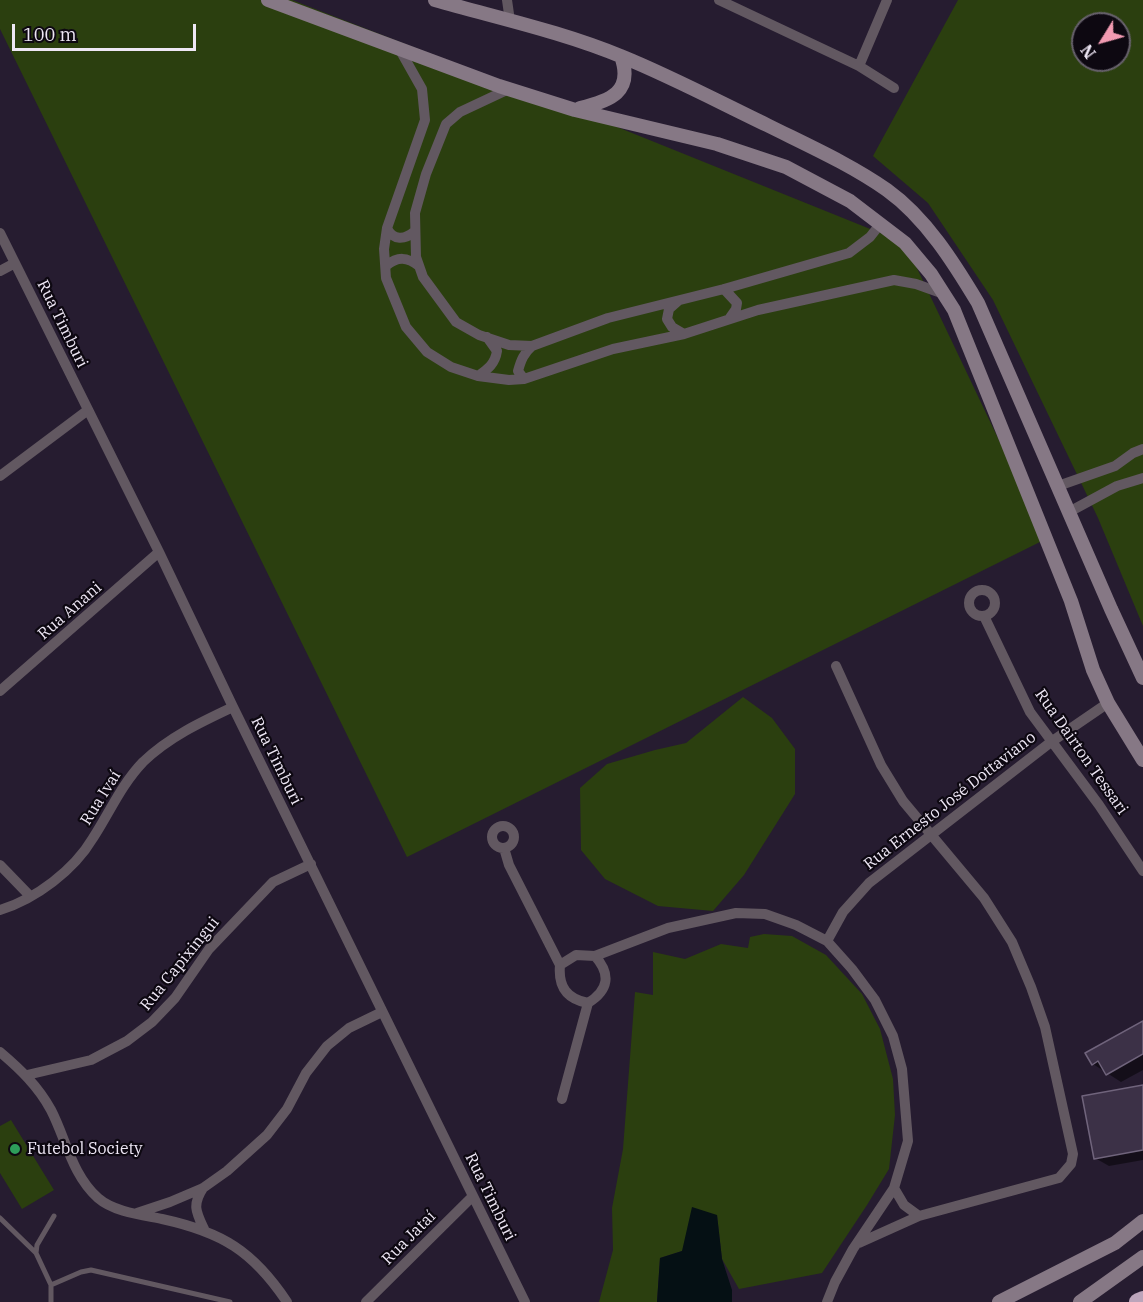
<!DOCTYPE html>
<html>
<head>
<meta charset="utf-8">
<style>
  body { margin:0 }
  #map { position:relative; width:1143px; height:1302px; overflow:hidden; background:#261c30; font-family:"IBM Plex Serif",serif }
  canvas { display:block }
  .north { position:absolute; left:1071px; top:12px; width:60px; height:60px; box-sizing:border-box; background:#0d0811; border:2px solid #67616c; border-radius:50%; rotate:233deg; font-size:16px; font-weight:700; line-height:24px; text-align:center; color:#eee7f5 }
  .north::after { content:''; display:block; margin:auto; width:21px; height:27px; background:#f19ab1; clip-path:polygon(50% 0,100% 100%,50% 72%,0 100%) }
  .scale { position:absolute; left:12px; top:24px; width:184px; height:27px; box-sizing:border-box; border:3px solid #eee7f5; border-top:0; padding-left:8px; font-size:18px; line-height:21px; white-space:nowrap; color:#eee7f5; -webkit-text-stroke:4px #0d0811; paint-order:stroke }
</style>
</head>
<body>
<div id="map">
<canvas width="1143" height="1302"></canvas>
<div class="north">N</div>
<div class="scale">100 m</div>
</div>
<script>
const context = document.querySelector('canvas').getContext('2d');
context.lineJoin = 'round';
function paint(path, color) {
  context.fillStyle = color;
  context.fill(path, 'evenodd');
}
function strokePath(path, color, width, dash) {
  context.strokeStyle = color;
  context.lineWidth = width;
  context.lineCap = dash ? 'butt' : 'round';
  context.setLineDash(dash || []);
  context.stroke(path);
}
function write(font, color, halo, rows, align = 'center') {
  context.font = font + ' "IBM Plex Serif",serif';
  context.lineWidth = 4.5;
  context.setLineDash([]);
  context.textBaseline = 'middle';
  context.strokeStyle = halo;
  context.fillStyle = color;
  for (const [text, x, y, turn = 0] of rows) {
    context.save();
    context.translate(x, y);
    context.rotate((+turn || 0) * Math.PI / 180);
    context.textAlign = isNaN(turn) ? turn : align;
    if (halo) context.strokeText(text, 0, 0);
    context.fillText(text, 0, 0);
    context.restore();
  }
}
const green = new Path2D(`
  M0 0H292L575 110 905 243 1046 539 407 857 0 29Z
  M958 0H1143V626L1098 518 993 300 928 203 873 156ZM1083 24H1119V60H1083Z
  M743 697 772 718 795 749V794L744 875 713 911 658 906 605 879 581 850 580 788 607 764 655 750 686 743Z
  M764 934 792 936 826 955 862 994 880 1029 893 1079 895 1115 889 1169 867 1205 822 1273 739 1289 722 1259 717 1215 682 1251 660 1258 657 1302H599L613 1250 612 1208 623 1149 635 992 653 995V952L685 959 721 944 748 948 750 937Z
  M11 1120 54 1190 22 1209 0 1173V1126Z`);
const water = new Path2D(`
  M692 1207 717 1215 722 1259 732 1290V1302H657L660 1258 682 1251Z`);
const shadow = new Path2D(`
  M1143 1022V1070L1121 1082 1093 1064Z
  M1143 1086V1160L1109 1166 1095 1158Z`);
const building = new Path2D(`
  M1143 1021V1054L1106 1075 1098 1061 1092 1065 1085 1053Z
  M1143 1085V1150L1094 1159 1082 1096Z`);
const service = new Path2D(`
  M0 1218 36 1253
  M51 1285 81 1272 91 1270 230 1302
  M51 1302V1285L36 1253 37 1245 54 1216`);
const minor = new Path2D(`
  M507 0 510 21
  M719 0 859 66 894 88
  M400 50 422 89 425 120 387 228 384 249 386 278 406 327 427 352 451 367 478 376 509 380 524 379 613 349 684 334 758 310 894 280 916 284 944 294
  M859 66 887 0
  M509 89 460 112 446 124 426 174 415 213 416 257 423 277 456 322 479 335 509 345 532 346 608 318 724 289 849 253 870 237 881 223
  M387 228C393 241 405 240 415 231
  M0 233 159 552 233 707 525 1302
  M386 266C398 256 407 257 419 266
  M0 271 15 263
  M724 289 737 303 736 309 729 319
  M678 301 669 309 667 319 672 327 684 334
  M478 376C488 369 495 364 497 351L487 337
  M524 379 518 371C521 360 524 353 532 346
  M0 476 88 410
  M1058 486 1115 466 1133 453 1143 449
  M1069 512 1117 486 1143 478
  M969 603a13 13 0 1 1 26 0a13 13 0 1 1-26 0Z
  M984 616 1030 712 1099 805 1143 871
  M836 666 881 765 903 801 984 898 1012 942 1031 987 1045 1027 1073 1154 1071 1164 1059 1178 919 1216 859 1243
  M0 691 159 552
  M492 837a11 11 0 1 1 22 0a11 11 0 1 1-22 0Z
  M504 848 509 865 560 965C558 987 567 999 588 1003 609 990 611 974 595 956
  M0 865 30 896
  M0 910C36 899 74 870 93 838 110 812 121 785 143 762 169 737 201 722 233 707
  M827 941 843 912 869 883 1051 742 1108 703
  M560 965 576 955 595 956 668 928 736 913 765 914 796 925 827 941 852 969 875 1000 893 1036 902 1069 908 1141 894 1188 853 1249 835 1282 827 1302
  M0 1052C20 1069 38 1086 51 1110 66 1139 72 1175 98 1198 114 1212 142 1215 162 1219 222 1232 253 1251 287 1302
  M27 1075 91 1060 127 1041 152 1022 175 998 209 949 273 882 311 864
  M562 1099 588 1003
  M203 1188C192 1205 196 1212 204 1229
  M894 1188 904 1205 919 1216
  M137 1213 170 1202 203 1188 227 1171 267 1135 287 1109 306 1073 327 1046 349 1028 382 1012
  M366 1302 473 1196`);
const secondary = new Path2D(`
  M268 0 499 86 575 110 717 144 786 167 850 201 905 243 931 274 954 310 1071 601 1093 670 1108 703 1143 760
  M435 0C498 18 563 32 623 57 672 77 719 102 767 125 807 145 850 164 887 190 926 218 954 263 978 303L1111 609 1143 678
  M580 108C610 101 634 92 621 56
  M999 1302 1115 1243 1143 1221
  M1080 1302 1143 1257`);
const motorway = new Path2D(`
  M1138 1302 1143 1300`);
const markers = [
  [15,1149,6,"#2e9e5b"]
];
const streetNames = [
  ["Rua Timburi",62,324,64],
  ["Rua Anani",70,611,-41],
  ["Rua Dairton Tessari",1081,752,55],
  ["Rua Timburi",276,761,64],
  ["Rua Ivaí",101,798,-58],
  ["Rua Ernesto José Dottaviano",950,801,-38],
  ["Rua Capixingui",180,964,-51],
  ["Rua Timburi",490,1197,64],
  ["Rua Jataí",409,1238,-45]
];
const poiNames = [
  ["Futebol Society",27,1149]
];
paint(green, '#2b3f0f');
paint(water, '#051014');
paint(shadow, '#0007');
paint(building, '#3c3147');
strokePath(building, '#70647c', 1.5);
strokePath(service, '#625861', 5);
strokePath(minor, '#625861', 10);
strokePath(secondary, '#867885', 14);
strokePath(motorway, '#bca5bb', 18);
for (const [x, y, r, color] of markers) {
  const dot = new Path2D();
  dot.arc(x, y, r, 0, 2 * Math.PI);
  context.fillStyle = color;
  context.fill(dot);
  strokePath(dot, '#0d0811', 2);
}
write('16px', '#eee7f5', '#0d0811', streetNames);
write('16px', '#eee7f5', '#0d0811', poiNames, 'left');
</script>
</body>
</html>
